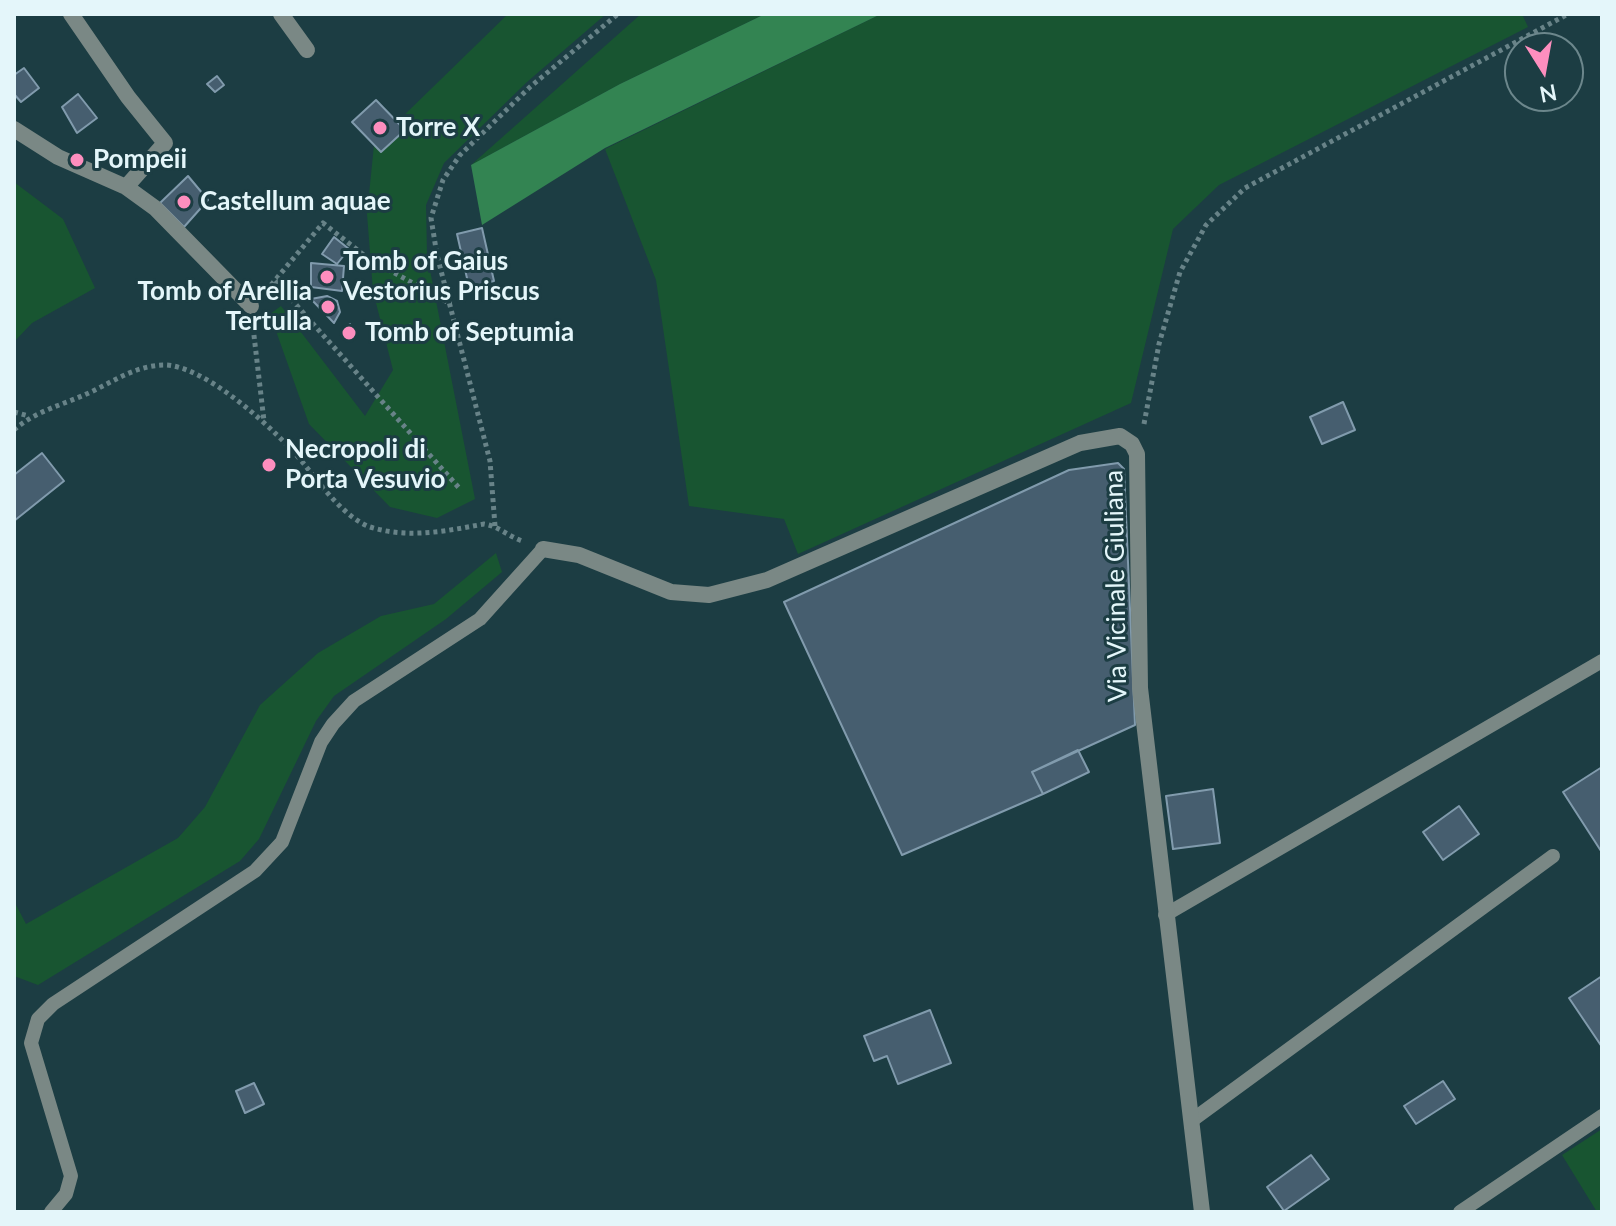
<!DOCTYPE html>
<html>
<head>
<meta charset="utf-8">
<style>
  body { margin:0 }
  #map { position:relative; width:1616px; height:1226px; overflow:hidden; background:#1c3d43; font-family:Lato,sans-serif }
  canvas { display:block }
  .frame { position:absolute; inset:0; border:16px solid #e4f6fa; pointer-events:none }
  .north { position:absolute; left:1504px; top:32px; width:80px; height:80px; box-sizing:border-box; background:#1c3d43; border:2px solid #6c878c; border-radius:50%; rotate:169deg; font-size:22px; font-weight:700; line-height:32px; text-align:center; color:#e4f6fa }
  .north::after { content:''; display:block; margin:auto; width:28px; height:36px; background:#fd8ebe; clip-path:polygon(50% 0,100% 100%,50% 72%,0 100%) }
</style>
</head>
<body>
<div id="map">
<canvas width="1616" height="1226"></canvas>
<div class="frame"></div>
<div class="north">N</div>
</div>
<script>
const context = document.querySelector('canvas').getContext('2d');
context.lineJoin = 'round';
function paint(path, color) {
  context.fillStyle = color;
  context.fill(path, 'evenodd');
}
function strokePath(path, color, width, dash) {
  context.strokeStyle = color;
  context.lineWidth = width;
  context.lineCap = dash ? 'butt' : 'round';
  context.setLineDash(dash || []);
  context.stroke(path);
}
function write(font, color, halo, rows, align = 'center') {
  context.font = font + ' Lato,sans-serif';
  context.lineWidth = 6;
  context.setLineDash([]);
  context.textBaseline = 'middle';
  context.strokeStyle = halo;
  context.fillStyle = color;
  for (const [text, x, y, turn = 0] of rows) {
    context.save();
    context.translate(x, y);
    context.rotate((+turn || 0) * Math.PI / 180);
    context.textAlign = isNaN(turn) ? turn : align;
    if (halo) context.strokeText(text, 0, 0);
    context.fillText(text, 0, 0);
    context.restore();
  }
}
const green = new Path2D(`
  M508 14H606L527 82 444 163 426 205 427 255 475 499 437 518 390 507 309 424 270 314 281 306 365 416 393 370 373 291 367 214 374 145 382 152 405 131 397 122Z
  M641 14H765L620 84 471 165Z
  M881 14H1522L1528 27 1219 185 1173 229 1131 403 798 554 784 519 689 506 656 280 605 149Z
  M14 182 63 219 95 288 32 323 14 342Z
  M496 553 502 572 446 619 334 696 316 721 259 839 240 861 38 985 14 976V901L26 924 178 838 205 807 260 705 318 653 381 616 434 604Z
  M1602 1129V1212H1597L1562 1155Z`);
const forest = new Path2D(`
  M765 14H881L605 148 482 225 471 165 620 84Z`);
const building = new Path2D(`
  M24 68 39 88 21 102 14 94V75Z
  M217 76 224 85 215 92 207 84Z
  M78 94 97 118 77 133 62 107Z
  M376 100 405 130 381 152 352 122Z
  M188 176 208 200 184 227 160 203Z
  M482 228 494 281 469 287 457 234Z
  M334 237 349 249 337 264 322 254Z
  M311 263 344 266 342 291 311 287Z
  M327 296 337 301 340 312 334 323 311 299Z
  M350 324 357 333 349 340 341 332Z
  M1343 402 1355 430 1322 444 1310 417Z
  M42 453 64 481 14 521V475Z
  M1118 463 1124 469 1135 725 1032 772 1043 794 902 855 784 602 1069 470Z
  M1078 750 1089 772 1043 794 1032 772Z
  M1602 767V850L1601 851 1563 792Z
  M1213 789 1220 843 1173 849 1166 796Z
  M1459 806 1479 834 1443 860 1423 832Z
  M1602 976V1047L1569 998Z
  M930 1010 951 1063 898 1084 887 1056 874 1061 864 1036Z
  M1443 1081 1455 1099 1416 1124 1404 1106Z
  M254 1083 264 1104 245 1113 236 1091Z
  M1311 1155 1329 1179 1284 1211 1267 1187Z`);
const path = new Path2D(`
  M275 281 460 489
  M266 291 323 223 369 259 451 304
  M253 327 264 421
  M14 412 29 416
  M1144 424 1159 344 1180 272 1206 225 1245 188 1568 14
  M14 430C36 410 67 404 95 390 117 379 137 366 163 365 205 364 278 432 304 464 320 484 345 518 370 527 408 539 447 531 484 524 498 526 508 536 522 541
  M495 526 490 461 437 255 431 218 443 180 460 155 530 87 618 14`);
const lane = new Path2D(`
  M1165 915 1602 661
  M1191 1121 1553 856
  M51 1212 66 1194 71 1176 31 1043 38 1019 53 1004 255 871 282 842 321 742 333 724 354 701 480 619 543 549
  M1460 1212 1602 1116`);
const street = new Path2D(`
  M71 14 128 97 165 143 126 187
  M281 14 307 50
  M14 129 58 157 126 187 155 208 251 306
  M543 549 579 555 671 592 709 595 767 580 1080 443 1120 436 1132 444 1137 454 1140 688 1202 1212`);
const markers = [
  [380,128,8,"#fd8ebe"],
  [77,160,8,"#fd8ebe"],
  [184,202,8,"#fd8ebe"],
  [327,277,8,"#fd8ebe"],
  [328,307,8,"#fd8ebe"],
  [349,333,8,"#fd8ebe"],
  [269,465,8,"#fd8ebe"]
];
const poiNames = [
  ["Torre X",396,128],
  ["Pompeii",93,160],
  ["Castellum aquae",200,202],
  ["Tomb of Gaius",343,262],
  ["Vestorius Priscus",343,292],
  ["Tomb of Arellia",312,292,"right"],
  ["Tertulla",312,322,"right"],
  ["Tomb of Septumia",365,333],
  ["Necropoli di",285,450],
  ["Porta Vesuvio",285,480]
];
const streetNames = [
  ["Via Vicinale Giuliana",1116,586,-91]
];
paint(green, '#185531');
paint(forest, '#338452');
paint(building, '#465e6f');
strokePath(building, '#819bad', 2);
strokePath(path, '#688388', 5, [4, 4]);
strokePath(lane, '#7a8885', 14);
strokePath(street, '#7a8885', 16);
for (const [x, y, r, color] of markers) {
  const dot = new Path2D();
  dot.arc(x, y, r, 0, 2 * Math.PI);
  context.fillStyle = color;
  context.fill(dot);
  strokePath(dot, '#1c3d43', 3);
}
write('bold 26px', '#e4f6fa', '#1c3d43', poiNames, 'left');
write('26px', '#e4f6fa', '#1c3d43', streetNames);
</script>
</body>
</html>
